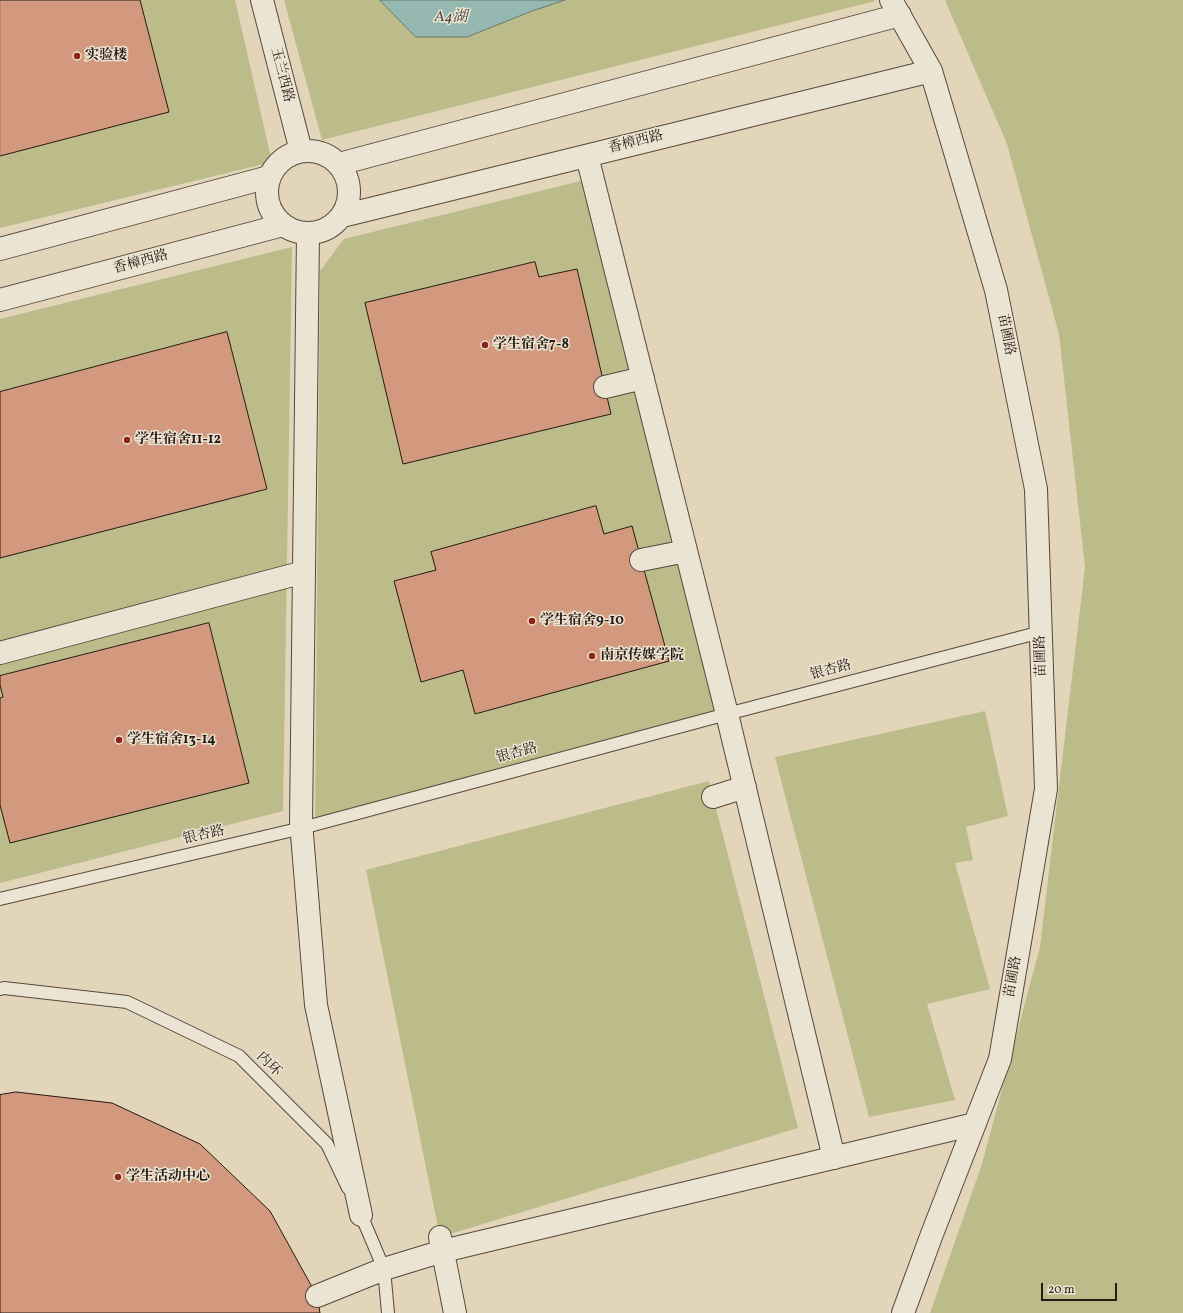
<!DOCTYPE html>
<html>
<head>
<meta charset="utf-8">
<style>
  body { margin:0 }
  #map { position:relative; width:1183px; height:1313px; overflow:hidden; background:#e2d5ba; font-family:Vollkorn,serif }
  canvas { display:block }
  .scale { position:absolute; left:1041px; top:1283px; width:76px; height:18px; box-sizing:border-box; border:2px solid #271913; border-top:0; padding-left:5px; font-size:12px; line-height:14px; white-space:nowrap; color:#271913; -webkit-text-stroke:3px #ece4d2; paint-order:stroke }
</style>
</head>
<body>
<div id="map">
<canvas width="1183" height="1313"></canvas>
<div class="scale">20 m</div>
</div>
<script>
const context = document.querySelector('canvas').getContext('2d');
context.lineJoin = 'round';
function paint(path, color) {
  context.fillStyle = color;
  context.fill(path, 'evenodd');
}
function strokePath(path, color, width, dash) {
  context.strokeStyle = color;
  context.lineWidth = width;
  context.lineCap = dash ? 'butt' : 'round';
  context.setLineDash(dash || []);
  context.stroke(path);
}
function write(font, color, halo, rows, align = 'center') {
  context.font = font + ' Vollkorn,"Noto Serif SC",serif';
  context.lineWidth = 3;
  context.setLineDash([]);
  context.textBaseline = 'middle';
  context.strokeStyle = halo;
  context.fillStyle = color;
  for (const [text, x, y, turn = 0] of rows) {
    context.save();
    context.translate(x, y);
    context.rotate((+turn || 0) * Math.PI / 180);
    context.textAlign = isNaN(turn) ? turn : align;
    if (halo) context.strokeText(text, 0, 0);
    context.fillText(text, 0, 0);
    context.restore();
  }
}
const green = new Path2D(`
  M0 0H235L272 162 0 228Z
  M284 0H874L875 1 322 140Z
  M945 0H1183V1313H930L982 1164 1040 947 1085 567 1059 334 1007 144Z
  M593 178 727 714 315 825 320 271 344 239Z
  M292 247 283 811 0 883V319Z
  M985 711 1008 816 966 827 973 860 955 863 990 989 927 1004 955 1100 869 1117 775 757Z
  M709 781 798 1128 440 1237 366 870Z`);
const water = new Path2D(`
  M380 0H565L532 11 467 37H416Z`);
const building = new Path2D(`
  M0 0H140L169 112 0 156Z
  M535 262 539 277 577 269 611 414 403 464 365 303Z
  M227 332 267 489 0 558V392Z
  M596 506 604 534 632 526 669 661 475 714 463 670 421 682 394 581 436 570 431 552Z
  M209 623 249 783 10 843 0 805V698L3 697 0 685V676Z
  M16 1092 112 1103 200 1144 270 1211 317 1296 320 1313H0V1095Z`);
const service = new Path2D(`
  M0 899 302 828 727 714 1041 632
  M0 989 4 988 127 1002 239 1056 327 1144 348 1188
  M359 1210 384 1269 388 1313`);
const minor = new Path2D(`
  M262 0 301 151
  M891 0 931 71 996 290 1036 489 1046 789 1000 1059 932 1234 903 1313
  M267 192a41 41 0 1 1 82 0a41 41 0 1 1-82 0Z
  M587 156 727 714 834 1158
  M339 164 900 15
  M342 216 931 71
  M308 234 301 822 316 1005 361 1215
  M0 249 269 177
  M0 300 283 225
  M605 387 643 378
  M641 560 686 551
  M0 653 304 572
  M713 797 745 787
  M440 1237 455 1313
  M317 1296 384 1269 443 1251 975 1124`);
const markers = [
  [77,56,4,"#8f2418"],
  [485,345,4,"#8f2418"],
  [127,440,4,"#8f2418"],
  [532,621,4,"#8f2418"],
  [592,656,4,"#8f2418"],
  [119,740,4,"#8f2418"],
  [118,1177,4,"#8f2418"]
];
const poiNames = [
  ["实验楼",85,56],
  ["学生宿舍7-8",493,345],
  ["学生宿舍11-12",135,440],
  ["学生宿舍9-10",540,621],
  ["南京传媒学院",600,656],
  ["学生宿舍13-14",127,740],
  ["学生活动中心",126,1177]
];
const streetNames = [
  ["玉兰西路",281,75,76],
  ["香樟西路",636,143,-14],
  ["香樟西路",141,263,-15],
  ["苗圃路",1005,335,79],
  ["苗圃路",1042,656,-92],
  ["银杏路",831,671,-15],
  ["银杏路",517,754,-15],
  ["银杏路",204,836,-13],
  ["苗圃路",1014,977,-80],
  ["内环",268,1065,45]
];
const waterNames = [
  ["A4湖",451,18]
];
paint(green, '#bcbb8a');
paint(water, '#95b9b0');
strokePath(water, '#697971', 1);
paint(building, '#d2997f');
strokePath(building, '#271913', 1);
strokePath(service, '#56483d', 14);
strokePath(minor, '#56483d', 24);
strokePath(service, '#ece4d2', 12);
strokePath(minor, '#ece4d2', 22);
for (const [x, y, r, color] of markers) {
  const dot = new Path2D();
  dot.arc(x, y, r, 0, 2 * Math.PI);
  context.fillStyle = color;
  context.fill(dot);
  strokePath(dot, '#ece4d2', 1.5);
}
write('bold 14px', '#271913', '#ece4d2', poiNames, 'left');
write('14px', '#271913', '#ece4d2', streetNames);
write('italic 15px', '#484942', '#ece4d2', waterNames);
</script>
</body>
</html>
